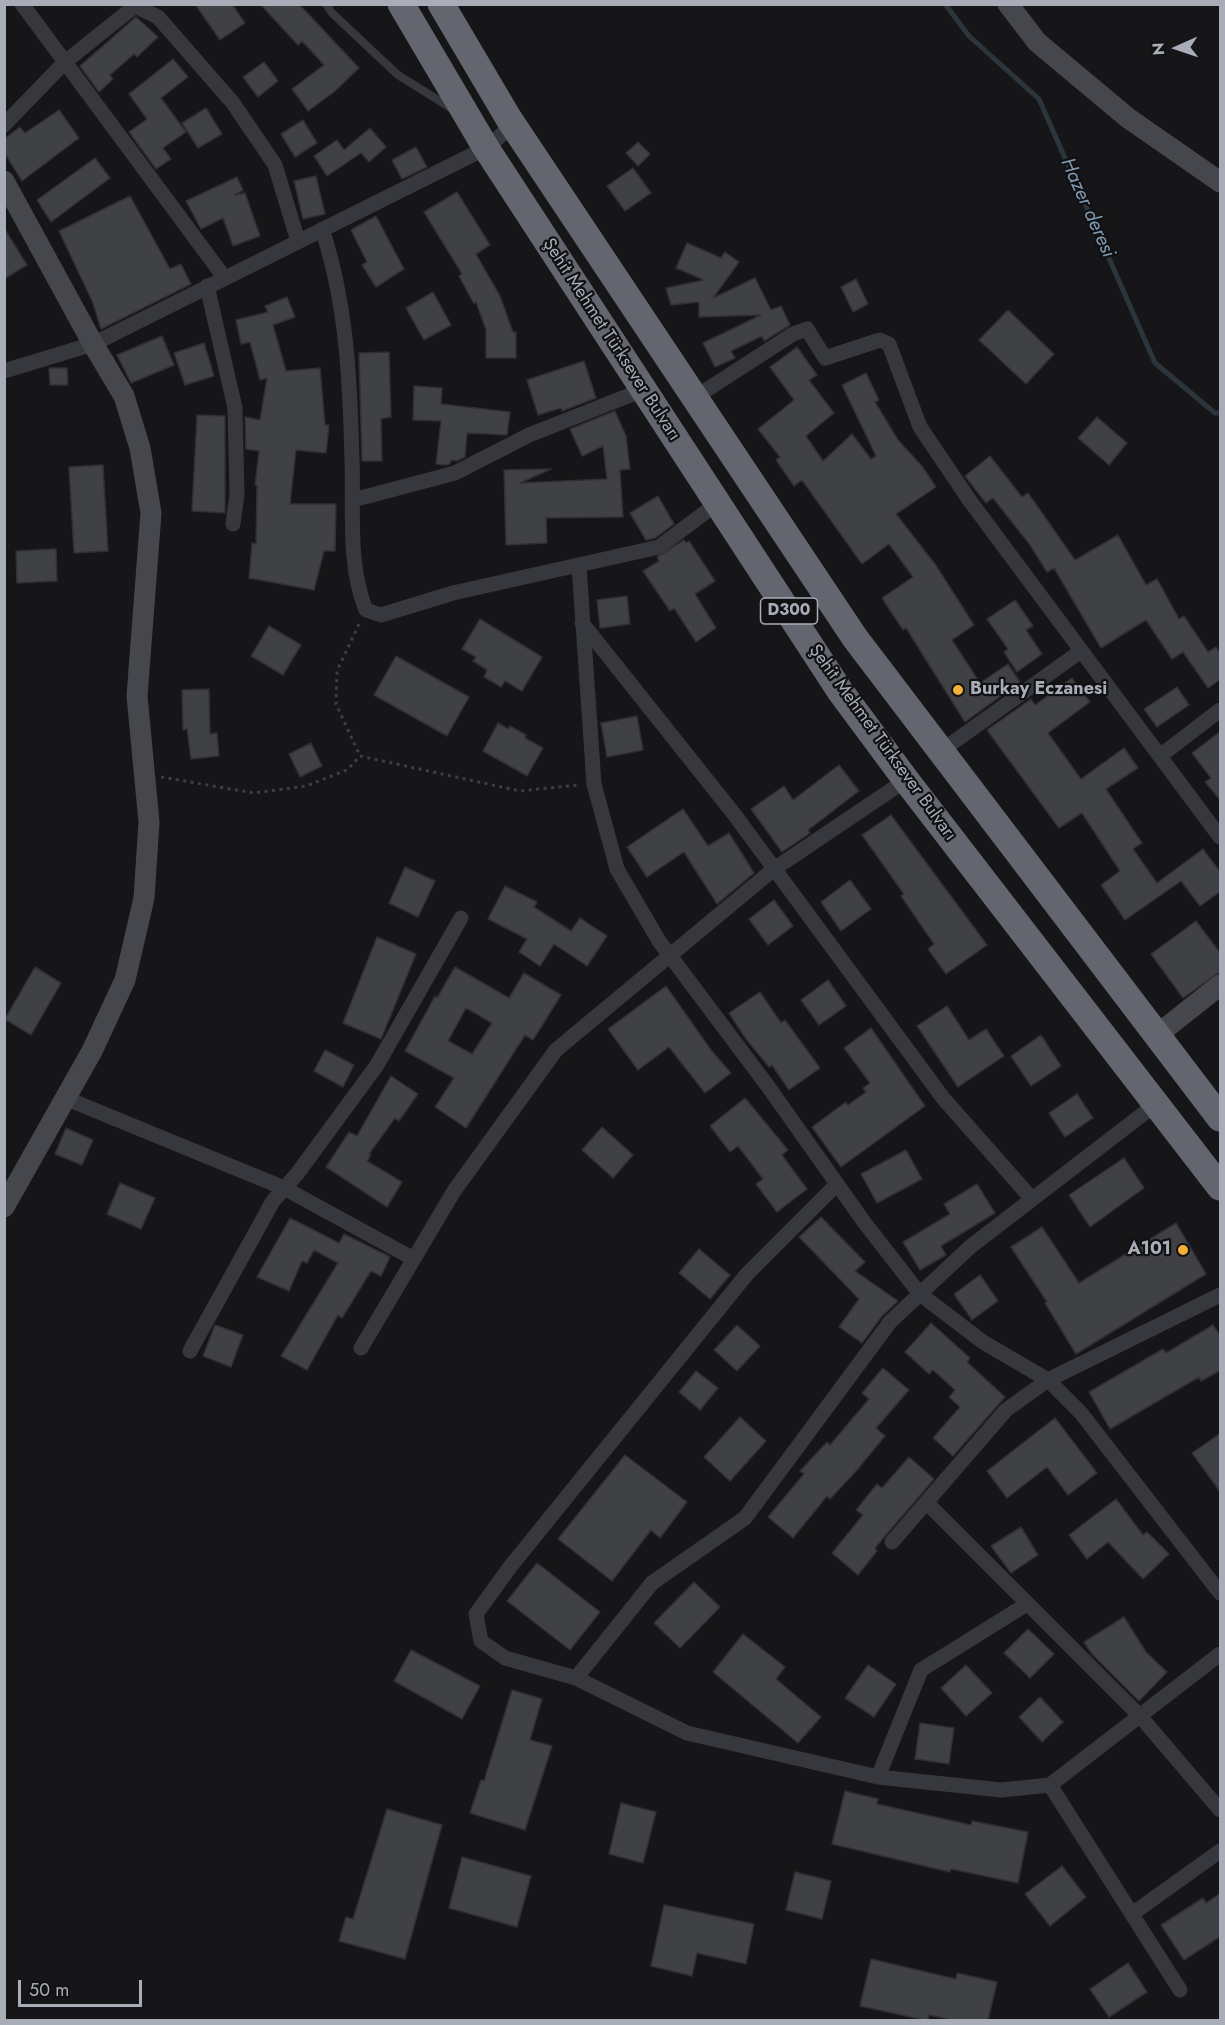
<!DOCTYPE html>
<html>
<head>
<meta charset="utf-8">
<style>
  body { margin:0 }
  #map { position:relative; width:1225px; height:2025px; overflow:hidden; background:#161618; font-family:Jost,sans-serif }
  canvas { display:block }
  .frame { position:absolute; inset:0; border:6px solid #a8adb8; pointer-events:none }
  .north { position:absolute; left:1147px; top:18px; width:60px; height:60px; -webkit-text-stroke:4px #111113; paint-order:stroke; rotate:267deg; font-size:16px; font-weight:700; line-height:24px; text-align:center; color:#a8adb8 }
  .north::after { content:''; display:block; margin:auto; width:21px; height:27px; background:#a8adb8; clip-path:polygon(50% 0,100% 100%,50% 72%,0 100%) }
  .scale { position:absolute; left:18px; top:1980px; width:124px; height:27px; box-sizing:border-box; border:3px solid #a8adb8; border-top:0; padding-left:8px; font-size:18px; line-height:21px; white-space:nowrap; color:#a8adb8; -webkit-text-stroke:4px #111113; paint-order:stroke }
</style>
</head>
<body>
<div id="map">
<canvas width="1225" height="2025"></canvas>
<div class="frame"></div>
<div class="north">N</div>
<div class="scale">50 m</div>
</div>
<script>
const context = document.querySelector('canvas').getContext('2d');
context.lineJoin = 'round';
function strokePath(path, color, width, dash) {
  context.strokeStyle = color;
  context.lineWidth = width;
  context.lineCap = dash ? 'butt' : 'round';
  context.setLineDash(dash || []);
  context.stroke(path);
}
function paint(path, color) {
  context.fillStyle = color;
  context.fill(path, 'evenodd');
}
function write(font, color, halo, rows, align = 'center') {
  context.font = font + ' Jost,sans-serif';
  context.lineWidth = 4.5;
  context.setLineDash([]);
  context.textBaseline = 'middle';
  context.strokeStyle = halo;
  context.fillStyle = color;
  for (const [text, x, y, turn = 0] of rows) {
    context.save();
    context.translate(x, y);
    context.rotate((+turn || 0) * Math.PI / 180);
    context.textAlign = isNaN(turn) ? turn : align;
    if (halo) context.strokeText(text, 0, 0);
    context.fillText(text, 0, 0);
    context.restore();
  }
}
const stream = new Path2D(`
  M945 4 969 36 1039 99 1155 363 1215 413H1220`);
const building = new Path2D(`
  M195 4H232L245 23 220 40Z
  M260 4H299L359 68 334 92 308 111 292 89 324 65 302 41 298 45Z
  M136 17 158 37 137 57 134 54 110 75 113 79 99 92 80 66Z
  M173 59 188 77 161 98 186 132 163 148 171 159 156 169 129 132 147 119 129 94Z
  M264 62 278 81 258 97 243 77Z
  M206 108 222 134 198 148 182 123Z
  M59 110 79 138 22 181 4 152V139L20 127 25 133Z
  M303 120 317 143 295 157 281 134Z
  M370 128 386 147 369 162 361 153 327 176 314 156 337 140 344 150Z
  M638 142 650 154 638 166 626 153Z
  M416 147 427 167 402 179 392 160Z
  M95 158 110 178 51 222 37 200Z
  M633 168 651 193 625 211 607 186Z
  M316 176 325 214 303 219 294 181Z
  M237 177 243 190 235 195 245 193 260 236 233 246 223 218 201 229 186 201Z
  M457 192 490 245 476 254 500 296 513 332H516V358H486V330L476 302 474 304 459 276 462 274 424 212Z
  M130 196 170 269 181 264 191 284 101 329 93 303 59 231Z
  M376 216 404 269 376 287 362 265 367 262 351 230Z
  M4 228 27 265 4 279Z
  M687 243 721 258 725 252 739 262 713 298 755 278 771 310 781 306 790 325 764 341 762 336 731 351 735 358 715 367 703 343 761 315 699 317V302L671 305 666 288 704 280 676 268Z
  M856 279 868 304 853 312 841 287Z
  M433 292 451 325 424 340 406 308Z
  M287 297 295 317 273 325 286 371 320 368 325 425H329L326 453 296 450 290 504H336L335 551H324L314 590 249 578 252 543 256 544 257 486 255 485 259 451 246 449 245 417 260 420 267 378 260 380 250 342 241 344 236 320 268 312 265 306Z
  M1008 310 1054 354 1026 384 979 340Z
  M162 336 174 365 131 383 117 355Z
  M204 343 214 376 185 385 174 353Z
  M797 347 817 375 809 380 834 413 806 436 823 461 852 434 871 459 876 456 842 385 866 373 879 400 875 402 898 440 922 466 936 487 896 514 935 564 974 625 952 640 980 683 1008 664 1020 682 965 722 906 628 903 630 882 598 913 577 889 544 862 564 802 480 794 486 776 460 780 457 758 429 794 400 770 367Z
  M389 352 391 417 381 419 382 461H362L359 353Z
  M584 361 596 398 562 411 561 408 538 415 527 380Z
  M49 368H67L68 385H50Z
  M414 386 442 388 441 404 510 412 507 435 467 433 465 457 457 461 451 460 450 464 446 465 436 464 441 421 413 420Z
  M615 411 626 436 630 469 620 470 623 517 546 518 547 543 506 545 504 470 551 469 520 483 607 479 603 446 582 456 570 429Z
  M197 415 225 416V513L192 511Z
  M1097 417 1127 443 1109 465 1078 438Z
  M990 456 1022 497 1028 493 1075 560 1118 535 1146 585 1157 579 1179 619 1184 616 1208 652 1216 647 1221 654V679L1208 688 1183 652 1172 659 1146 620 1101 648 1054 568 1047 572 1030 545 993 498 986 503 965 476Z
  M103 465 108 551 74 553 69 467Z
  M658 496 674 524 655 538 646 540 630 513Z
  M684 540 686 543 689 541 715 581 695 594 716 628 696 642 674 608 670 611 643 571 659 561 657 557Z
  M56 549 57 581 17 583 16 551Z
  M627 596 630 624 600 628 597 600Z
  M1015 600 1033 626 1026 630 1042 654 1017 672 1004 652 1008 649 987 619Z
  M480 619 542 657 522 691 505 681 501 687 484 677 487 670 473 661 476 657 462 649Z
  M269 626 301 645 283 675 251 656Z
  M396 656 469 697 447 736 374 695Z
  M1072 678 1090 702 1048 733 1081 779 1124 748 1138 768 1106 789 1142 843 1133 849 1157 883 1203 849 1221 873V891L1200 906 1181 881 1125 920 1101 885 1120 871 1082 813 1059 828 987 730 1031 699 1035 705Z
  M1177 687 1189 705 1157 727 1144 709Z
  M209 689 210 734 217 733 219 756 191 759 187 729 183 730 182 690Z
  M637 716 643 750 607 757 601 723Z
  M498 723 508 729 510 726 526 735 525 738 543 748 527 776 483 751Z
  M1221 731V801L1205 782 1211 778 1192 753Z
  M311 743 322 766 300 777 289 754Z
  M839 765 859 791 808 830 810 833 782 852 751 809 784 786 793 800Z
  M683 809 708 846 729 833 754 873 717 904 684 852 647 877 627 847Z
  M891 815 987 945 946 974 928 949 934 944 901 896 904 894 862 835Z
  M405 867 435 881 418 917 389 903Z
  M850 880 871 909 841 931 821 902Z
  M505 886 537 902 534 907 571 931 580 918 607 936 587 966 554 944 540 966 519 952 527 939 488 919Z
  M774 900 793 926 768 945 749 919Z
  M1196 921 1221 954V971L1183 998 1151 954Z
  M377 937 416 954 381 1039 343 1023Z
  M35 967 61 983 31 1035 5 1019Z
  M455 967 509 998 524 973 561 995 533 1040 525 1035 466 1128 435 1107 454 1078 405 1051 435 996 437 998ZM466 1008 492 1023 472 1054 448 1041Z
  M828 980 846 1006 819 1025 801 1000Z
  M666 986 711 1050 731 1073 705 1093 669 1047 638 1070 608 1029Z
  M760 992 781 1023 785 1020 820 1068 789 1090 772 1065 769 1067 746 1039 729 1013Z
  M947 1006 969 1040 986 1029 1004 1056 958 1087 917 1026Z
  M871 1028 925 1106 841 1167 812 1127 846 1102 848 1105 866 1092 863 1088 870 1083 844 1048Z
  M1041 1035 1061 1066 1031 1086 1011 1056Z
  M325 1050 354 1065 343 1087 314 1071Z
  M391 1076 418 1094 399 1121 395 1118 369 1154 371 1155 367 1161 402 1182 387 1207 326 1167 349 1132 357 1136Z
  M1077 1094 1093 1118 1065 1137 1049 1113Z
  M745 1098 788 1150 782 1155 807 1189 777 1212 756 1184 763 1179 738 1146 730 1152 710 1126Z
  M602 1127 633 1155 613 1178 582 1150Z
  M66 1128 93 1140 82 1165 55 1154Z
  M906 1150 922 1179 877 1203 861 1174Z
  M1124 1158 1144 1188 1090 1227 1069 1195Z
  M120 1183 155 1198 141 1229 107 1214Z
  M977 1184 995 1213 941 1246 946 1255 920 1270 903 1242 950 1214 944 1204Z
  M821 1217 865 1262 855 1271 898 1301 882 1316 862 1343 839 1327 859 1299 799 1237Z
  M290 1218 339 1243 344 1234 390 1257 381 1276 371 1271 342 1318 338 1315 307 1370 281 1356 338 1263 314 1250 307 1263 302 1261 289 1291 257 1277Z
  M1176 1223 1206 1274 1076 1354 1045 1303 1047 1302 1011 1247 1042 1227 1079 1283Z
  M699 1249 730 1275 710 1299 679 1273Z
  M980 1275 998 1301 972 1320 954 1294Z
  M931 1323 970 1358 967 1362 1005 1397 953 1456 933 1438 960 1407 949 1397 955 1390 933 1370 929 1374 905 1352Z
  M215 1325 243 1335 231 1367 203 1356Z
  M737 1325 760 1346 737 1371 714 1350Z
  M1213 1325 1221 1337V1370L1201 1381 1199 1377 1110 1429 1089 1392 1163 1349 1166 1353Z
  M883 1368 909 1390 876 1428 885 1436 857 1470 830 1499 827 1496 793 1538 768 1517 804 1474 800 1471 827 1442 830 1445 869 1399 862 1393Z
  M696 1371 718 1388 700 1410 679 1392Z
  M740 1417 766 1441 730 1481 704 1457Z
  M1055 1418 1097 1473 1068 1495 1047 1467 1007 1498 987 1471Z
  M1221 1433V1493L1192 1453Z
  M625 1455 687 1502 660 1538 651 1530 612 1581 558 1539Z
  M909 1457 934 1479 885 1536 875 1548 877 1551 858 1575 832 1553 863 1515 856 1510 877 1484 882 1488Z
  M1116 1499 1143 1535 1147 1532 1169 1554 1143 1579 1108 1542 1087 1559 1069 1535Z
  M1021 1527 1038 1555 1011 1573 991 1546Z
  M537 1563 600 1612 570 1650 507 1601Z
  M694 1582 720 1607 680 1648 654 1623Z
  M1124 1617 1146 1652 1167 1672 1139 1701 1092 1654 1084 1642Z
  M1028 1629 1054 1654 1030 1678 1004 1653Z
  M743 1634 785 1667 776 1679 821 1717 798 1743 713 1672Z
  M411 1650 480 1686 462 1719 394 1681Z
  M868 1665 896 1684 874 1717 845 1698Z
  M966 1665 992 1693 966 1716 941 1688Z
  M512 1690 542 1699 530 1740 552 1746 525 1830 470 1813 481 1780 484 1781Z
  M1040 1697 1063 1722 1042 1742 1019 1717Z
  M920 1723 954 1728 949 1764 915 1759Z
  M845 1791 878 1799 877 1804 971 1825 972 1821 1028 1832 1018 1883 951 1869 950 1872 832 1844Z
  M621 1803 656 1812 643 1863 609 1854Z
  M387 1809 442 1825 405 1959 339 1941 346 1917 353 1919Z
  M462 1857 531 1876 517 1927 449 1908Z
  M1062 1866 1086 1897 1050 1926 1025 1894Z
  M795 1872 831 1881 822 1919 786 1910Z
  M1221 1893V1936L1184 1960 1161 1925 1203 1898 1206 1903Z
  M664 1905 754 1924 746 1964 697 1953 692 1976 651 1966Z
  M871 1959 956 1979 957 1973 997 1982 988 2020H952L929 2015 928 2020H924L860 2006Z
  M1128 1963 1147 1992 1109 2017 1090 1989Z`);
const path = new Path2D(`
  M359 624 337 671 336 704 360 756
  M360 756 520 791 579 785
  M161 777 254 793 306 786 347 770 360 756`);
const lane = new Path2D(`
  M326 4 332 13 398 75 451 108`);
const street = new Path2D(`
  M22 4 224 277
  M4 125 65 62 135 6 158 17 233 103 275 165 298 241
  M322 229C347 304 350 382 352 460 354 510 347 563 366 610L381 615 453 593 659 547 719 502
  M207 286 235 408 237 494 233 524
  M4 371 93 344 486 148 513 125
  M694 398 793 334 807 329 825 358 880 340 889 344 920 427 970 501 1220 837
  M353 500 455 473 529 435 643 390
  M579 566 594 784 617 869 659 941 767 1085 864 1222 920 1294 983 1342 1048 1380 1081 1413 1220 1593
  M582 623 734 814 943 1098 1032 1199
  M941 751 1081 651
  M1160 756 1220 710
  M65 1098 284 1188 412 1258
  M837 1184 747 1274 510 1567 476 1614 481 1641 505 1658 576 1678 687 1733 878 1777 1001 1790 1050 1785 1220 1654
  M361 1348 454 1191 556 1050 774 869 906 780
  M190 1351 273 1201 297 1174 377 1065 461 918
  M926 1502 1140 1716 1220 1810
  M892 1542 1006 1410 1048 1380 1220 1295
  M576 1678 652 1583 745 1518 890 1322 970 1247 1156 1104
  M878 1777 921 1670 1027 1604
  M1050 1785 1180 1990
  M1132 1914 1220 1851`);
const secondary = new Path2D(`
  M1008 4 1037 42 1128 118 1220 182
  M4 181 93 344 124 396 140 448 151 513 137 696 149 822 144 898 125 980 92 1051 4 1207
  M1157 1035 1220 985`);
const highway = new Path2D(`
  M401 4 486 148 840 691 906 780 1220 1187
  M441 4 509 119 855 638 1220 1118`);
const markers = [
  [958,690,6,"#f2b134"],
  [1183,1250,6,"#f2b134"]
];
const shields = [
  [789,611,57]
];
const shieldNames = [
  ["D300",789,611]
];
const streetNames = [
  ["Şehit Mehmet Türksever Bulvarı",611,340,57],
  ["Şehit Mehmet Türksever Bulvarı",882,743,54]
];
const poiNames = [
  ["Burkay Eczanesi",970,690],
  ["A101",1171,1250,"right"]
];
const waterNames = [
  ["Hazer deresi",1087,208,66]
];
strokePath(stream, '#2c353c', 5);
paint(building, '#404145');
strokePath(building, '#303034', 1.5);
strokePath(path, '#3d3f44', 3, [3, 4.5]);
strokePath(lane, '#37383d', 8);
strokePath(street, '#37383d', 15);
strokePath(secondary, '#45474d', 21);
strokePath(highway, '#63666e', 27);
for (const [x, y, r, color] of markers) {
  const dot = new Path2D();
  dot.arc(x, y, r, 0, 2 * Math.PI);
  context.fillStyle = color;
  context.fill(dot);
  strokePath(dot, '#111113', 2);
}
for (const [x, y, w] of shields) {
  const box = new Path2D();
  box.roundRect(x - w / 2, y - 13, w, 26, 4.5);
  context.fillStyle = '#111113';
  context.fill(box);
  strokePath(box, '#a8adb8', 1.5);
}
write('bold 16px', '#a8adb8', null, shieldNames);
write('18px', '#a8adb8', '#111113', streetNames);
write('bold 18px', '#a8adb8', '#111113', poiNames, 'left');
write('italic 20px', '#7f9bb3', '#111113', waterNames);
</script>
</body>
</html>
